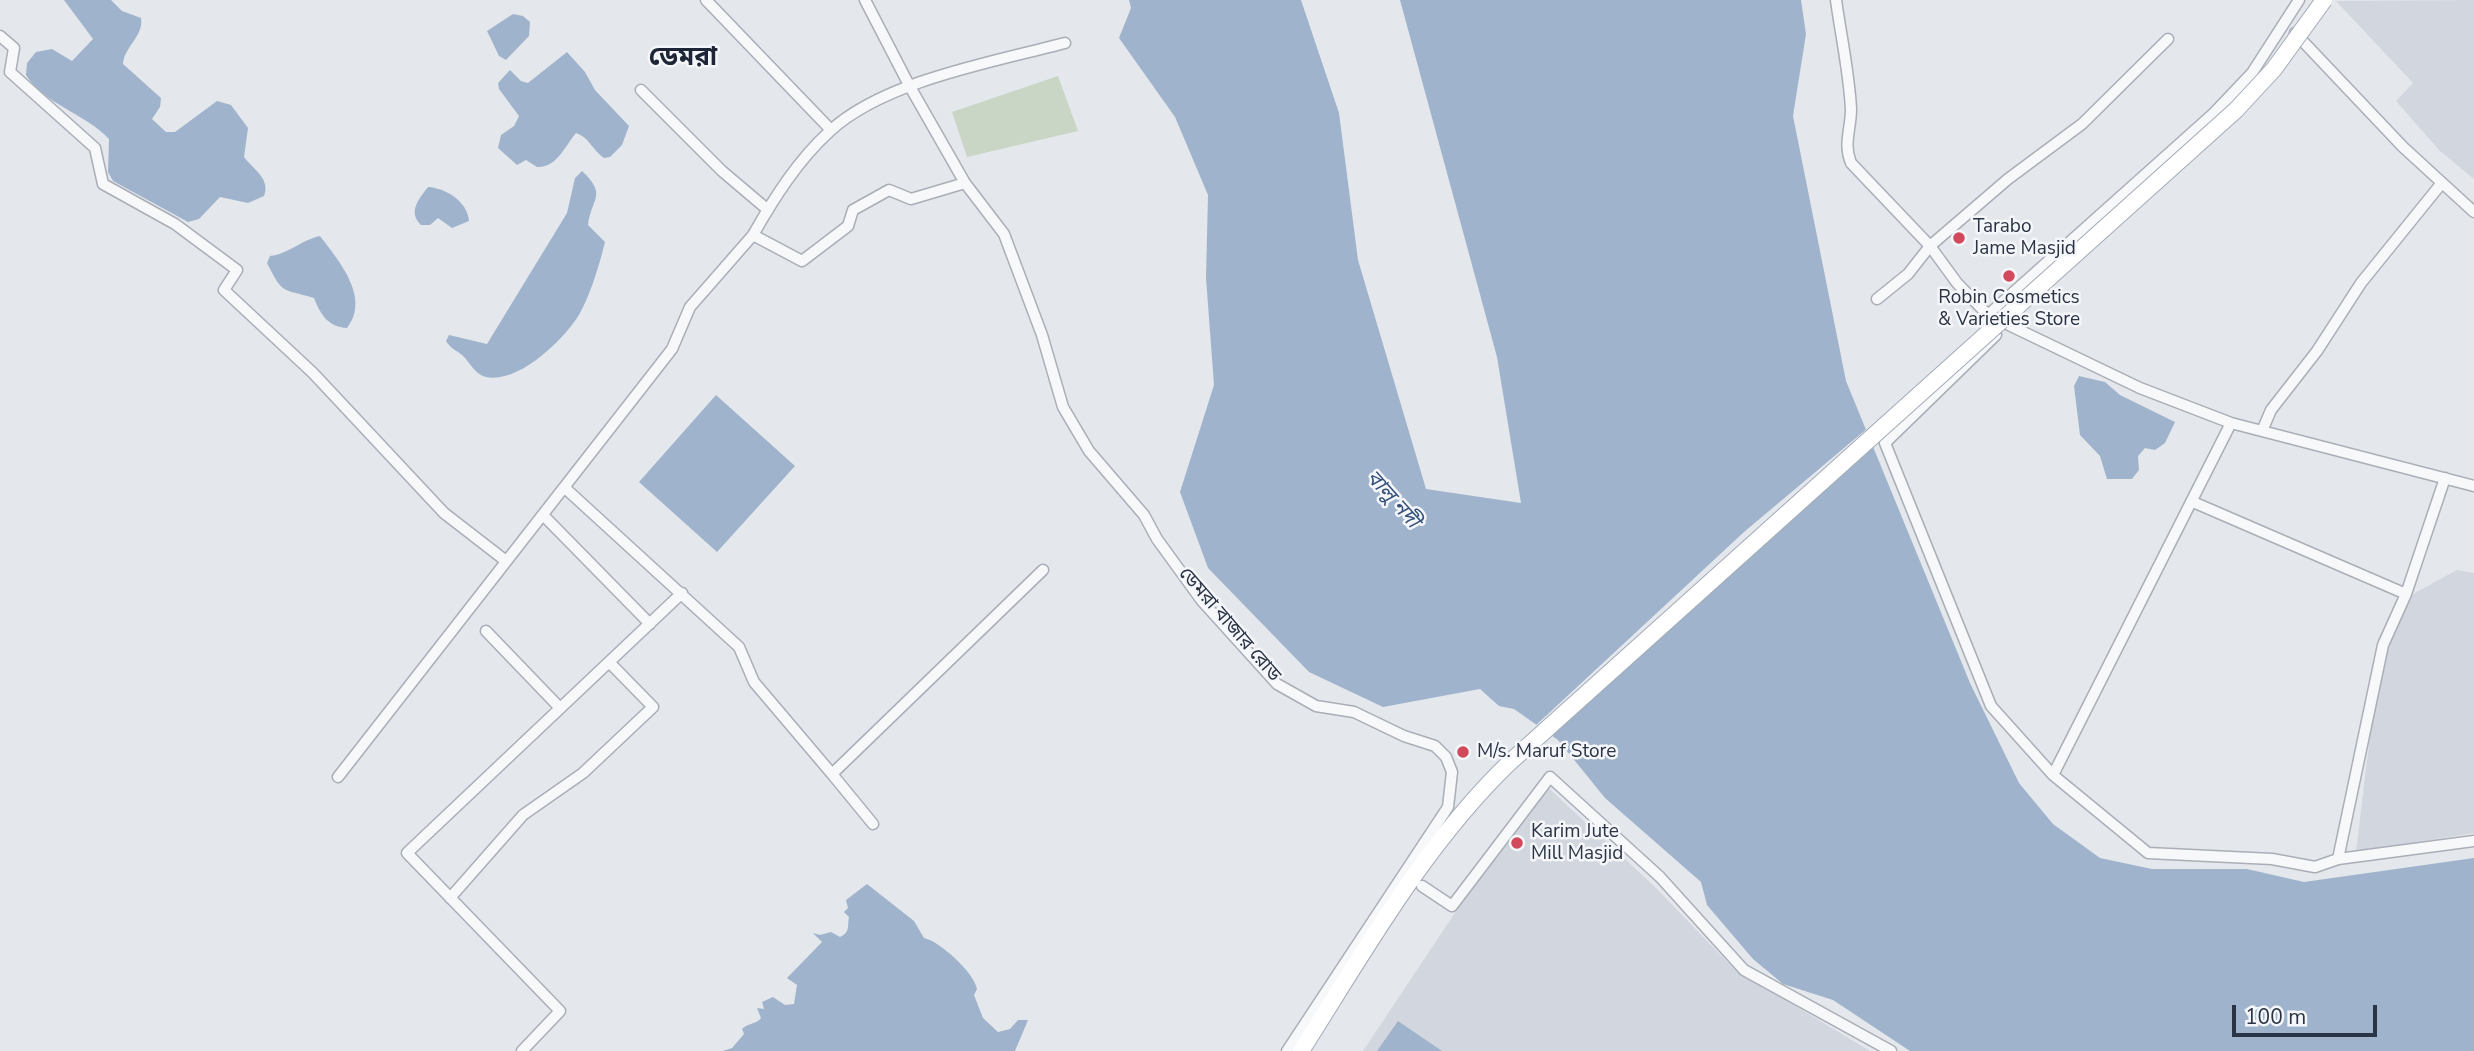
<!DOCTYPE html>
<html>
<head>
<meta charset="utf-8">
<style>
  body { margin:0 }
  #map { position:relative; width:2474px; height:1051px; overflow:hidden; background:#e4e7ec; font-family:"Nunito Sans",sans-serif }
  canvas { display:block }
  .scale { position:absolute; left:2232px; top:1005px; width:145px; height:32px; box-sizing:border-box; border:4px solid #2b3445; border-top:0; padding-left:9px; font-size:21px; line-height:24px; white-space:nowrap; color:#2b3445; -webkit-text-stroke:5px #f4f6f9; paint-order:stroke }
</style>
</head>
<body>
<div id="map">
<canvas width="2474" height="1051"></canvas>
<div class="scale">100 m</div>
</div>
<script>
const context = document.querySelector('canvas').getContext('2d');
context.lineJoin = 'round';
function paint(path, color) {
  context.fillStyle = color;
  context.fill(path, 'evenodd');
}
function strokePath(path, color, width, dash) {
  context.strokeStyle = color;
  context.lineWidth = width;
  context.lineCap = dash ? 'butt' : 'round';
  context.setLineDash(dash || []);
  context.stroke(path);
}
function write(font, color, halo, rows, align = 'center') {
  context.font = font + ' "Nunito Sans","Noto Sans Bengali",sans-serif';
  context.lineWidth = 5;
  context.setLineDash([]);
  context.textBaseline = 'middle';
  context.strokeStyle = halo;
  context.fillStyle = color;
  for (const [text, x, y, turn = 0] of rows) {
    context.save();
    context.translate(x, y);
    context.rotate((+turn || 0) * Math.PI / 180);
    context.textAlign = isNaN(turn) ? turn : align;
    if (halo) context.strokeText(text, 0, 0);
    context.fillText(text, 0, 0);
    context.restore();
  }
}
const built = new Path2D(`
  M2474 0V179L2440 151 2396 101 2413 83 2336 1Z
  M2457 570 2474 573V833L2356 852 2374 703 2392 636 2413 594Z
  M1542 782 1655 887 1734 969 1870 1051H1363Z`);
const green = new Path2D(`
  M1058 76 1078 131 967 157 952 112Z`);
const water = new Path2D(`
  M64 0H111L122 11 141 18C144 36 124 47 123 64L161 98 160 107 152 119 166 132H175L217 101 231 105 248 128 244 157C253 169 271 179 264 196L248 203 220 197 199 219 188 222 113 181 108 172 109 139C86 114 44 104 26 75L27 63 36 52 52 49 72 61 93 39Z
  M1129 0H1301L1339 113 1358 260 1426 489 1521 503 1497 357 1400 0H1801L1806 34 1793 116 1846 381 1970 683 2019 783 2053 824 2100 858 2152 869H2247L2304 882 2474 858V1051H1910L1833 1000 1783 984 1753 959 1707 905 1701 882 1605 798 1558 740 1514 709 1499 706 1480 689 1383 707 1309 672 1208 568 1180 492 1214 385 1206 278 1208 195 1175 117 1119 38 1131 8Z
  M513 14 523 16 530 22 529 36 506 60 499 56 487 31Z
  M567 52 585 72 595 90 629 126 622 145 610 157 604 158C593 151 589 137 576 133 565 146 557 168 537 167L526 160 517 165 498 148 501 135 514 126 519 116 499 89 498 83 510 70 521 81 528 83Z
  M582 171C608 195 591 199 588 225L605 242C600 263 589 300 577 318 561 342 517 384 486 377 474 374 470 362 462 355 456 350 451 349 446 341L449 335 487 344 567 213 575 178Z
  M428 187C446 188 468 202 469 221L452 228 438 218 430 225H421C408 212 418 200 428 187Z
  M320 236C339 261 371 298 347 328 328 327 320 314 314 298 281 288 283 295 267 263L270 256C289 254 301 240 320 236Z
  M2079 376 2105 382 2120 395 2175 422 2165 443 2155 450 2145 448 2138 456 2139 470 2132 479H2107L2100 456 2080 435 2074 386Z
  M716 395 795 466 717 552 639 482Z
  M867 884 914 921 924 938C939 941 974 972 977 989L974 995 983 1018 998 1032 1010 1029 1018 1020H1028L1015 1051H723L732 1048 744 1034 742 1029C748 1023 757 1024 761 1018L757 1008 764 1009 762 1002 773 997 785 1005 794 1004 797 985 787 978 822 942 813 933 820 935 831 932 840 937C851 932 847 925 849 917L844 912 848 908 846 900Z
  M1398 1021 1442 1051H1377Z`);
const pier = new Path2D(`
  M1869 427 1874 441 1546 735 1534 727 1744 532Z`);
const minor = new Path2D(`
  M706 0 831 130
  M865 0 909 85 965 183 1004 234 1042 335 1063 407 1089 451 1144 515 1157 539 1202 601 1277 684 1316 706 1354 712 1404 736 1435 746 1446 757 1452 772 1448 807 1287 1051
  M1836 0C1841 36 1849 72 1851 109 1851 129 1843 144 1851 163L1930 246 1957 283 1988 315 2140 388 2231 423 2474 486
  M2295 33 2403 147 2474 212
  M0 36 14 48 10 72 95 148 103 184 175 224 237 270 224 290 313 373 444 513 506 561
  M641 90 722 171 768 210
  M753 235C774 198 798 160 830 131 884 81 993 62 1065 43
  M1877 299 1908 274 1930 246 2008 179 2082 124 2168 39
  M1988 315 2214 113 2252 73 2299 0
  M1996 335 1885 443 1991 706 2053 775 2148 853 2272 859 2315 867 2338 859 2474 841
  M2262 431 2271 410 2317 351 2361 283 2441 184
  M565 488 739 647 754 682 832 774 1043 570
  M2193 502 2406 594
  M543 515 650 624
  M486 631 560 708
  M832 774 873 824
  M2053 775 2231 423
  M338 777 672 349 690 307 753 235 802 261 848 226 853 210 889 190 911 199 965 183
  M2338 859 2383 645 2406 594 2445 478
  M1422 886 1452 906 1550 777 1660 877 1744 970 1891 1051
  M450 898 523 815 583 773 653 707 609 662
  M522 1051 560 1011 407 853 682 593`);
const primary = new Path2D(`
  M1301 1051C1364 952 1424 845 1509 763`);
const primaryBridge = new Path2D(`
  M1509 763 2236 110 2274 69 2324 0`);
const markers = [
  [1959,238,7,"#d1495b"],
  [2009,276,7,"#d1495b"],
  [1463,752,7,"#d1495b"],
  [1517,843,7,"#d1495b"]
];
const poiNames = [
  ["Tarabo",1973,227],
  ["Jame Masjid",1973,249],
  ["Robin Cosmetics",2009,298,"center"],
  ["& Varieties Store",2009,320,"center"],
  ["M/s. Maruf Store",1477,752],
  ["Karim Jute",1531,832],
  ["Mill Masjid",1531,854]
];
const streetNames = [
  ["ডেমরা বাজার রোড",1229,625,49]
];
const waterNames = [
  ["বালু নদী",1392,500,48]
];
const districtNames = [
  ["ডেমরা",683,59]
];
paint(built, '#d2d6de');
paint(green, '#c9d6c5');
paint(water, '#9fb4cc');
paint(pier, '#e4e7ec');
strokePath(minor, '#a9aeb7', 13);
strokePath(primary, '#a3abb8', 18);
strokePath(minor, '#f7f8fa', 10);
strokePath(primary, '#fff', 16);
strokePath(primaryBridge, '#a3abb8', 18, []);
strokePath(primaryBridge, '#fff', 16);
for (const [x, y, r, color] of markers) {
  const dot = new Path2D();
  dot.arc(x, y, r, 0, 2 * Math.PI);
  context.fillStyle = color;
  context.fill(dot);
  strokePath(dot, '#f4f6f9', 2.5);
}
write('19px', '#2b3445', '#f4f6f9', poiNames, 'left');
write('19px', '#2b3445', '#f4f6f9', streetNames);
write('italic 21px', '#34527a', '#f4f6f9', waterNames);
write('bold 26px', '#1d2536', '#f4f6f9', districtNames);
</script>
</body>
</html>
